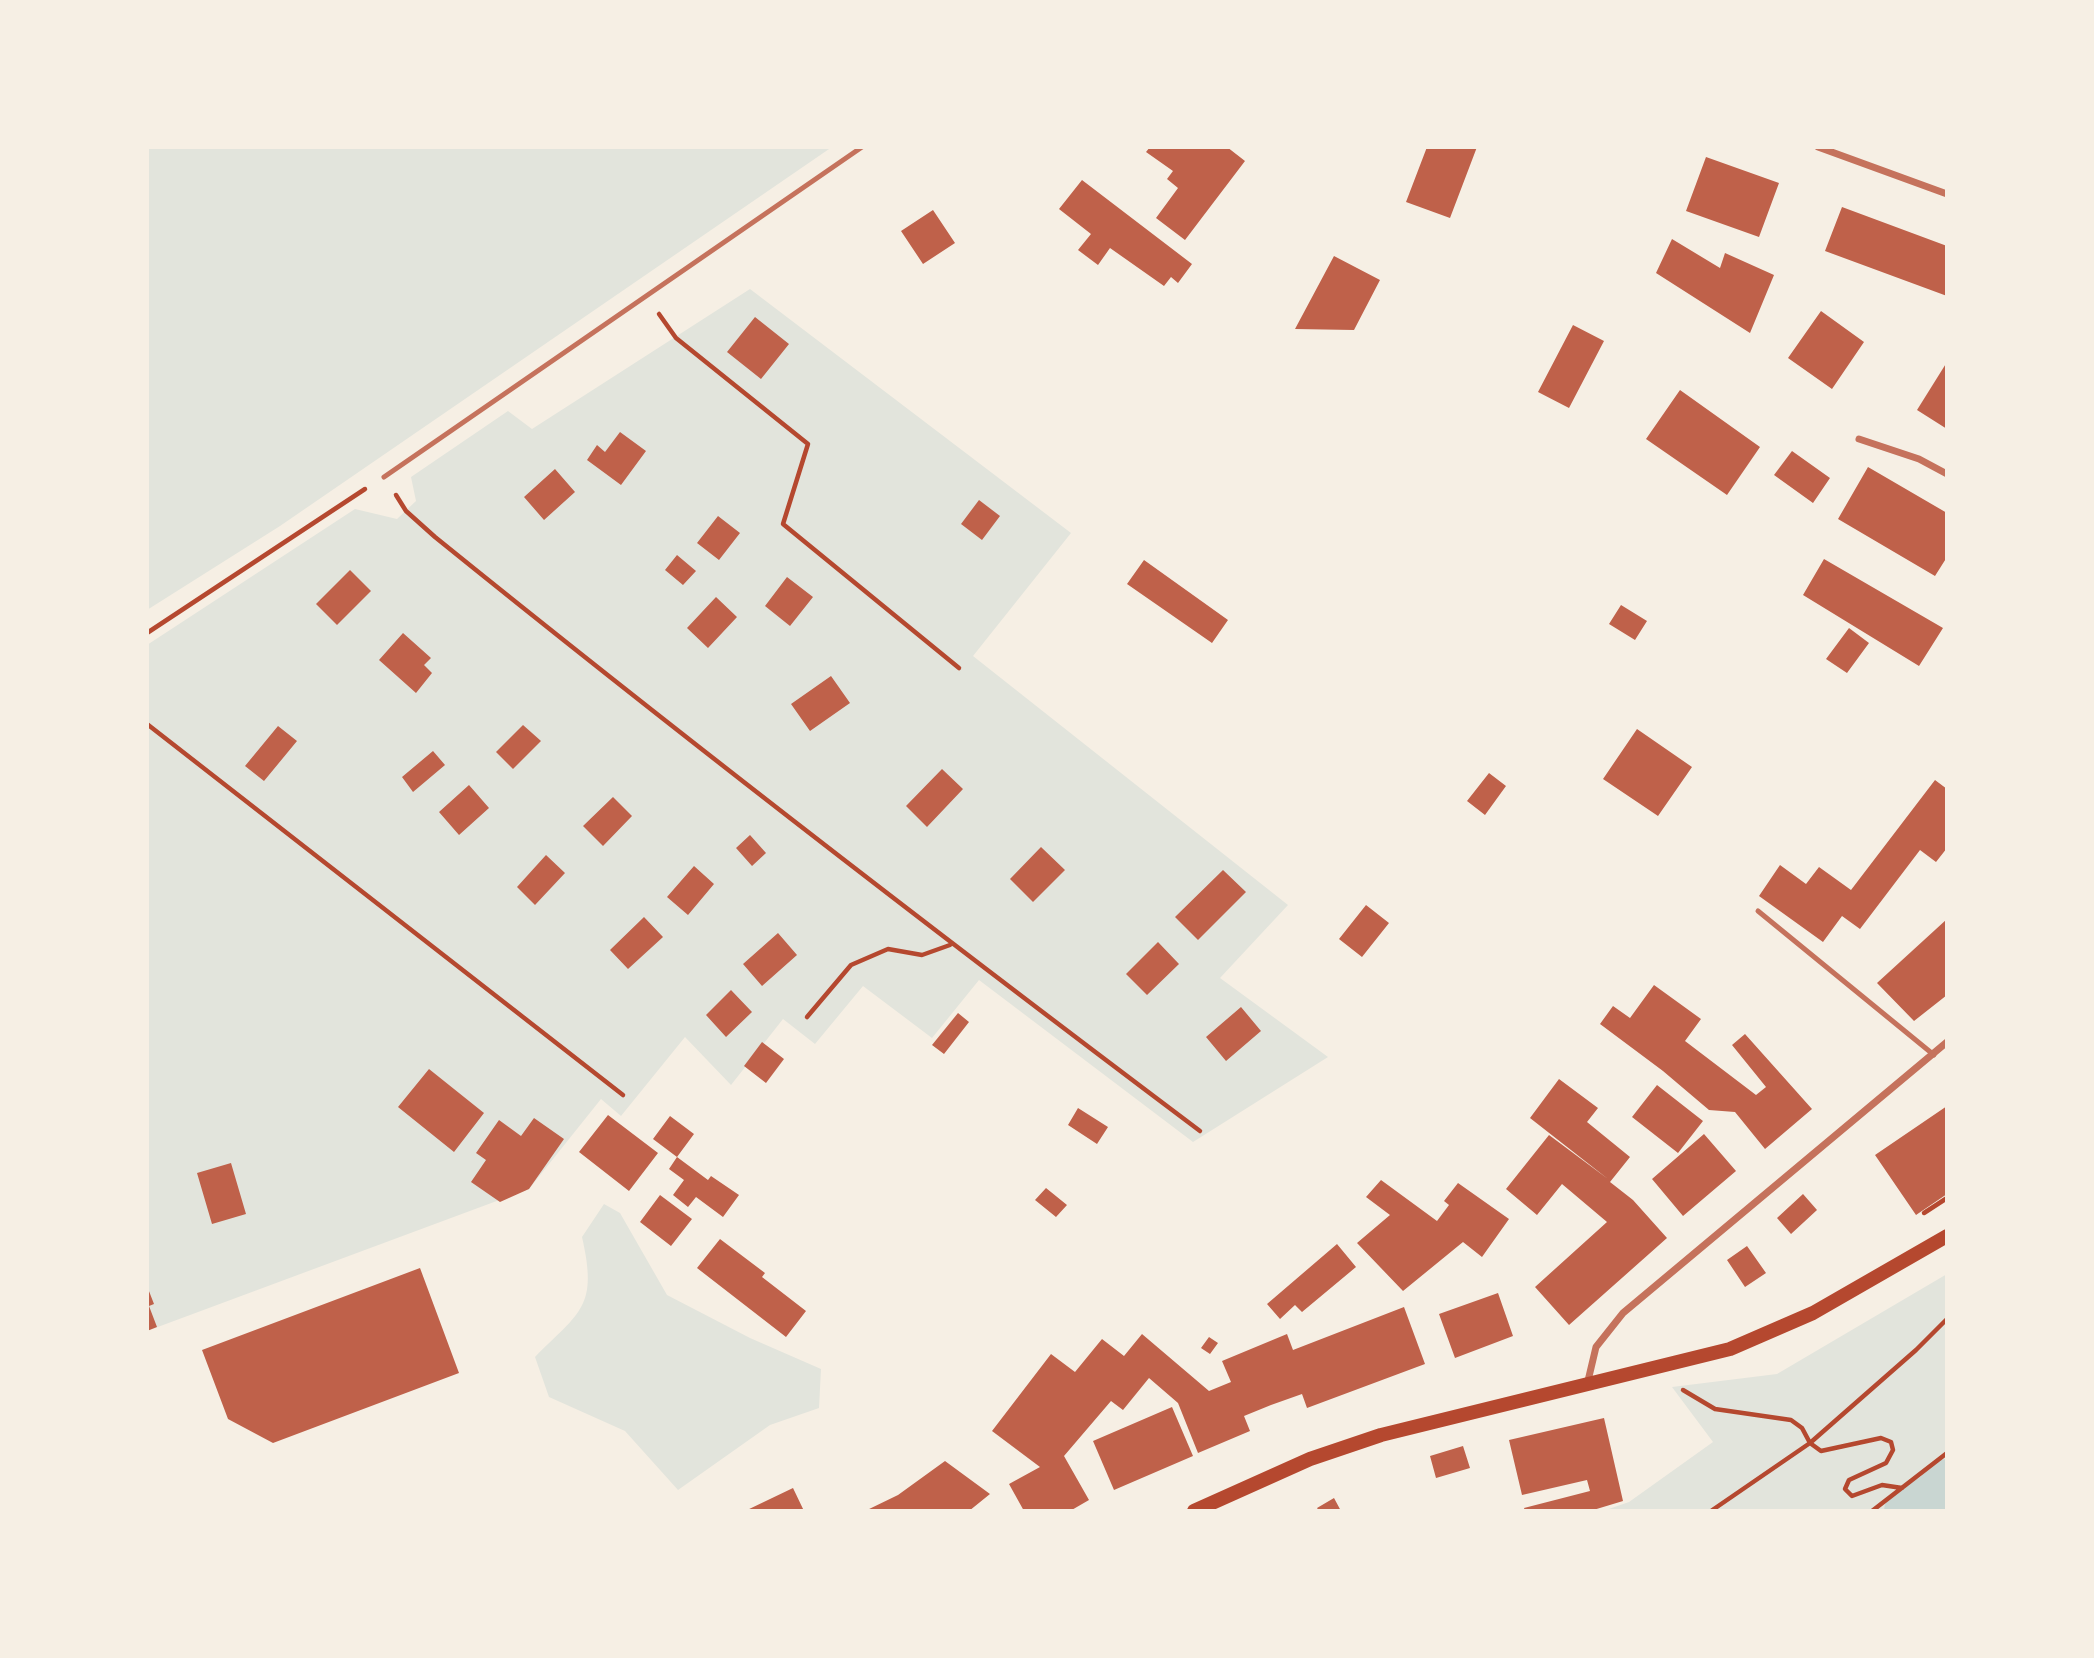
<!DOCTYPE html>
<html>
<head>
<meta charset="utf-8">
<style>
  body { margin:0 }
  #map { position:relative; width:2094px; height:1658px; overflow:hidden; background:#f6efe4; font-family:Arial,sans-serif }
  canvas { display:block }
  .frame { position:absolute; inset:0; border:149px solid #f6efe4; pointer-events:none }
</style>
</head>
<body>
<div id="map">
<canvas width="2094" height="1658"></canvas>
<div class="frame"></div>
</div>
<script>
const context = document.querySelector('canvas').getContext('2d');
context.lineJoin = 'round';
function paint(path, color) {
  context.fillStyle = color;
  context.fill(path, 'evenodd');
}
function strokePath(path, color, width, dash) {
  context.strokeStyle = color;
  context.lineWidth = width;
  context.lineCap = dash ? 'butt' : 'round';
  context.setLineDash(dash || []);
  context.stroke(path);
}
const green = new Path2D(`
  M147 147H832L280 526 147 610Z
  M750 289 1071 533 973 656 1288 905 1220 978 1328 1057 1193 1142 979 980 932 1038 863 986 815 1044 783 1019 731 1085 685 1037 621 1116 601 1099 529 1189 147 1331V645L355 509 397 519 416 501 411 477 508 411 532 429Z
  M604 1204 620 1213 667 1295 750 1338 821 1369 819 1408 770 1425 678 1490 625 1431 549 1397 535 1357C581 1311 598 1307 582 1237Z
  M1947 1274V1511H1603L1629 1502 1713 1442 1672 1387 1777 1374Z`);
const canal = new Path2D(`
  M1905 1511 1934 1493 1947 1480`);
const building = new Path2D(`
  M1150 147H1227L1245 161 1185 240 1156 218 1178 188 1167 179 1173 171 1146 152Z
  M1427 147H1477L1450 218 1406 202Z
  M1706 157 1779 183 1759 237 1686 211Z
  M1082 180 1192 264 1178 283 1171 277 1164 286 1110 248 1098 265 1078 250 1091 234 1059 209Z
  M1842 207 1947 246V296L1825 251Z
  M933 210 955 243 923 264 901 231Z
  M1672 239 1720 268 1725 253 1774 275 1750 333 1656 273Z
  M1334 256 1380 280 1354 330 1295 329Z
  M1821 311 1864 342 1832 389 1788 358Z
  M755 317 789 344 761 379 727 352Z
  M1573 325 1604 341 1569 408 1538 392Z
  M1947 362V429L1917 410Z
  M1680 390 1760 447 1727 495 1646 439Z
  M620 432 646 451 621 485 587 460 597 445 605 452Z
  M1792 451 1830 478 1813 503 1774 475Z
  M1868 467 1947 513V557L1935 576 1838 519Z
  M555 469 575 492 544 520 524 497Z
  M979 500 1000 516 982 540 961 524Z
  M718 516 740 533 719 560 697 543Z
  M677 555 696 571 683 585 665 570Z
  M1824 559 1943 628 1919 666 1803 595Z
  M1144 560 1228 620 1212 643 1127 584Z
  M350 570 371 591 337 625 316 604Z
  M787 577 813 597 790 626 765 606Z
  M716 597 737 617 708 648 687 628Z
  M1621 605 1647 621 1635 640 1609 624Z
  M1849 628 1869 643 1847 673 1826 659Z
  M403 633 431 658 424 665 432 673 416 693 379 660Z
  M831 676 850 703 810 731 791 704Z
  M523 725 541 741 513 769 496 752Z
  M278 726 297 741 264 781 245 766Z
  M1637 729 1692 767 1658 816 1603 779Z
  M433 751 445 765 413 792 402 777Z
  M942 769 963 789 927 827 906 806Z
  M1489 773 1506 786 1485 815 1467 801Z
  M1935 780 1947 789V848L1936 862 1920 850 1860 929 1842 916 1823 942 1759 896 1780 865 1806 884 1819 867 1851 890Z
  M469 785 489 808 459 835 439 812Z
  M613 797 632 816 603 846 583 826Z
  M750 835 766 853 752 866 736 848Z
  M1041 847 1065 870 1033 902 1010 879Z
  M546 855 565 873 535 905 517 887Z
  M694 866 714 884 688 915 667 897Z
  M1223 870 1246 892 1198 940 1175 917Z
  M1366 905 1389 923 1362 957 1339 939Z
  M644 917 663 937 628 969 610 950Z
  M1947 919V995L1914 1021 1877 983Z
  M778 933 797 955 762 986 743 964Z
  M1158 942 1179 964 1147 995 1126 974Z
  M1654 985 1701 1019 1685 1041 1756 1095 1766 1087 1732 1045 1745 1034 1812 1109 1765 1149 1735 1112 1709 1110 1663 1071 1600 1024 1613 1006 1630 1018Z
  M731 990 752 1012 726 1037 706 1015Z
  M1241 1007 1261 1031 1226 1061 1206 1037Z
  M958 1013 969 1022 944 1054 932 1045Z
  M762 1042 784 1059 766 1083 744 1066Z
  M429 1069 484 1113 454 1152 398 1107Z
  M1559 1079 1598 1108 1587 1122 1630 1157 1610 1182 1633 1200 1667 1238 1569 1325 1535 1287 1607 1222 1562 1184 1537 1215 1506 1189 1549 1135 1608 1179 1530 1118Z
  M1657 1085 1703 1121 1678 1153 1632 1117Z
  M1947 1106V1194L1916 1215 1875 1155Z
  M1078 1108 1108 1127 1097 1144 1068 1125Z
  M608 1115 658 1153 629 1191 579 1152Z
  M670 1116 694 1134 677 1157 653 1139Z
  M534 1118 564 1139 529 1189 500 1202 471 1182 486 1160 476 1153 499 1120 521 1136Z
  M1704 1134 1736 1171 1683 1216 1652 1179Z
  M677 1157 708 1180 711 1176 739 1195 723 1217 696 1197 688 1207 673 1195 684 1180 669 1169Z
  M231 1163 246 1214 212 1224 197 1173Z
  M1381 1180 1437 1221 1449 1205 1444 1201 1458 1183 1509 1219 1482 1257 1463 1242 1403 1291 1357 1243 1390 1215 1366 1197Z
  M1046 1188 1067 1205 1056 1217 1035 1200Z
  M1803 1194 1817 1210 1791 1234 1777 1218Z
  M660 1195 692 1219 671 1246 640 1222Z
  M720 1239 765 1273 762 1277 806 1311 786 1337 697 1268Z
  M1337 1244 1356 1267 1302 1312 1295 1305 1280 1319 1267 1304Z
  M1747 1246 1766 1273 1745 1287 1727 1260Z
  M420 1268 459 1373 273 1443 228 1419 202 1350Z
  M147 1286 154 1304 149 1306 157 1327 147 1331Z
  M1498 1293 1513 1336 1455 1358 1439 1314Z
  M1404 1307 1425 1364 1307 1408 1302 1394 1271 1405 1244 1416 1250 1431 1198 1453 1178 1403 1149 1378 1123 1410 1111 1401 1064 1456 1089 1500 1070 1511H1024L1009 1484 1040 1467 992 1431 1051 1354 1075 1372 1102 1339 1124 1356 1142 1334 1209 1391 1231 1382 1222 1361 1287 1334 1293 1350Z
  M1209 1337 1218 1343 1210 1354 1201 1348Z
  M1172 1407 1193 1456 1114 1490 1093 1441Z
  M1604 1418 1623 1501 1590 1511H1525L1524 1508 1590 1491 1587 1480 1522 1495 1509 1440Z
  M1463 1446 1470 1468 1436 1478 1430 1456Z
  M945 1461 990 1494 969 1511H865L898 1495Z
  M793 1488 804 1511H745Z
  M1334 1498 1341 1511H1319L1317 1508Z`);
const path = new Path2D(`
  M659 314 676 338 808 444 783 524 959 668
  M396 495 406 511 435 537C686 740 942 937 1200 1131
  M147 633 365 489
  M147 724 623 1095
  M807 1017 851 965 888 949 922 955 950 945
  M1924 1213 1947 1198
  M1683 1390 1715 1409 1791 1420 1802 1428 1810 1443 1821 1451 1881 1438 1891 1442 1893 1450 1886 1463 1849 1480 1845 1489 1852 1496 1882 1485 1902 1488
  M1711 1511 1810 1443 1916 1350 1947 1319
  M1872 1511 1947 1453`);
const service = new Path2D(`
  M384 477 862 147
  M1758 911 1934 1055`);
const minor = new Path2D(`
  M1818 147 1947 194
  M1859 439 1919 459 1947 474
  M1587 1385 1596 1347 1623 1313 1947 1042`);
const secondary = new Path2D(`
  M1194 1511 1310 1459 1381 1435 1730 1349 1813 1313 1947 1236`);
paint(green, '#e2e4dc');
strokePath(canal, '#c9d6d2', 42);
paint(building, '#bf614a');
strokePath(path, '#b5482f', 4.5);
strokePath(service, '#c5725c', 5);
strokePath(minor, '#c5725c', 7);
strokePath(secondary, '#b5482f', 14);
</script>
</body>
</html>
